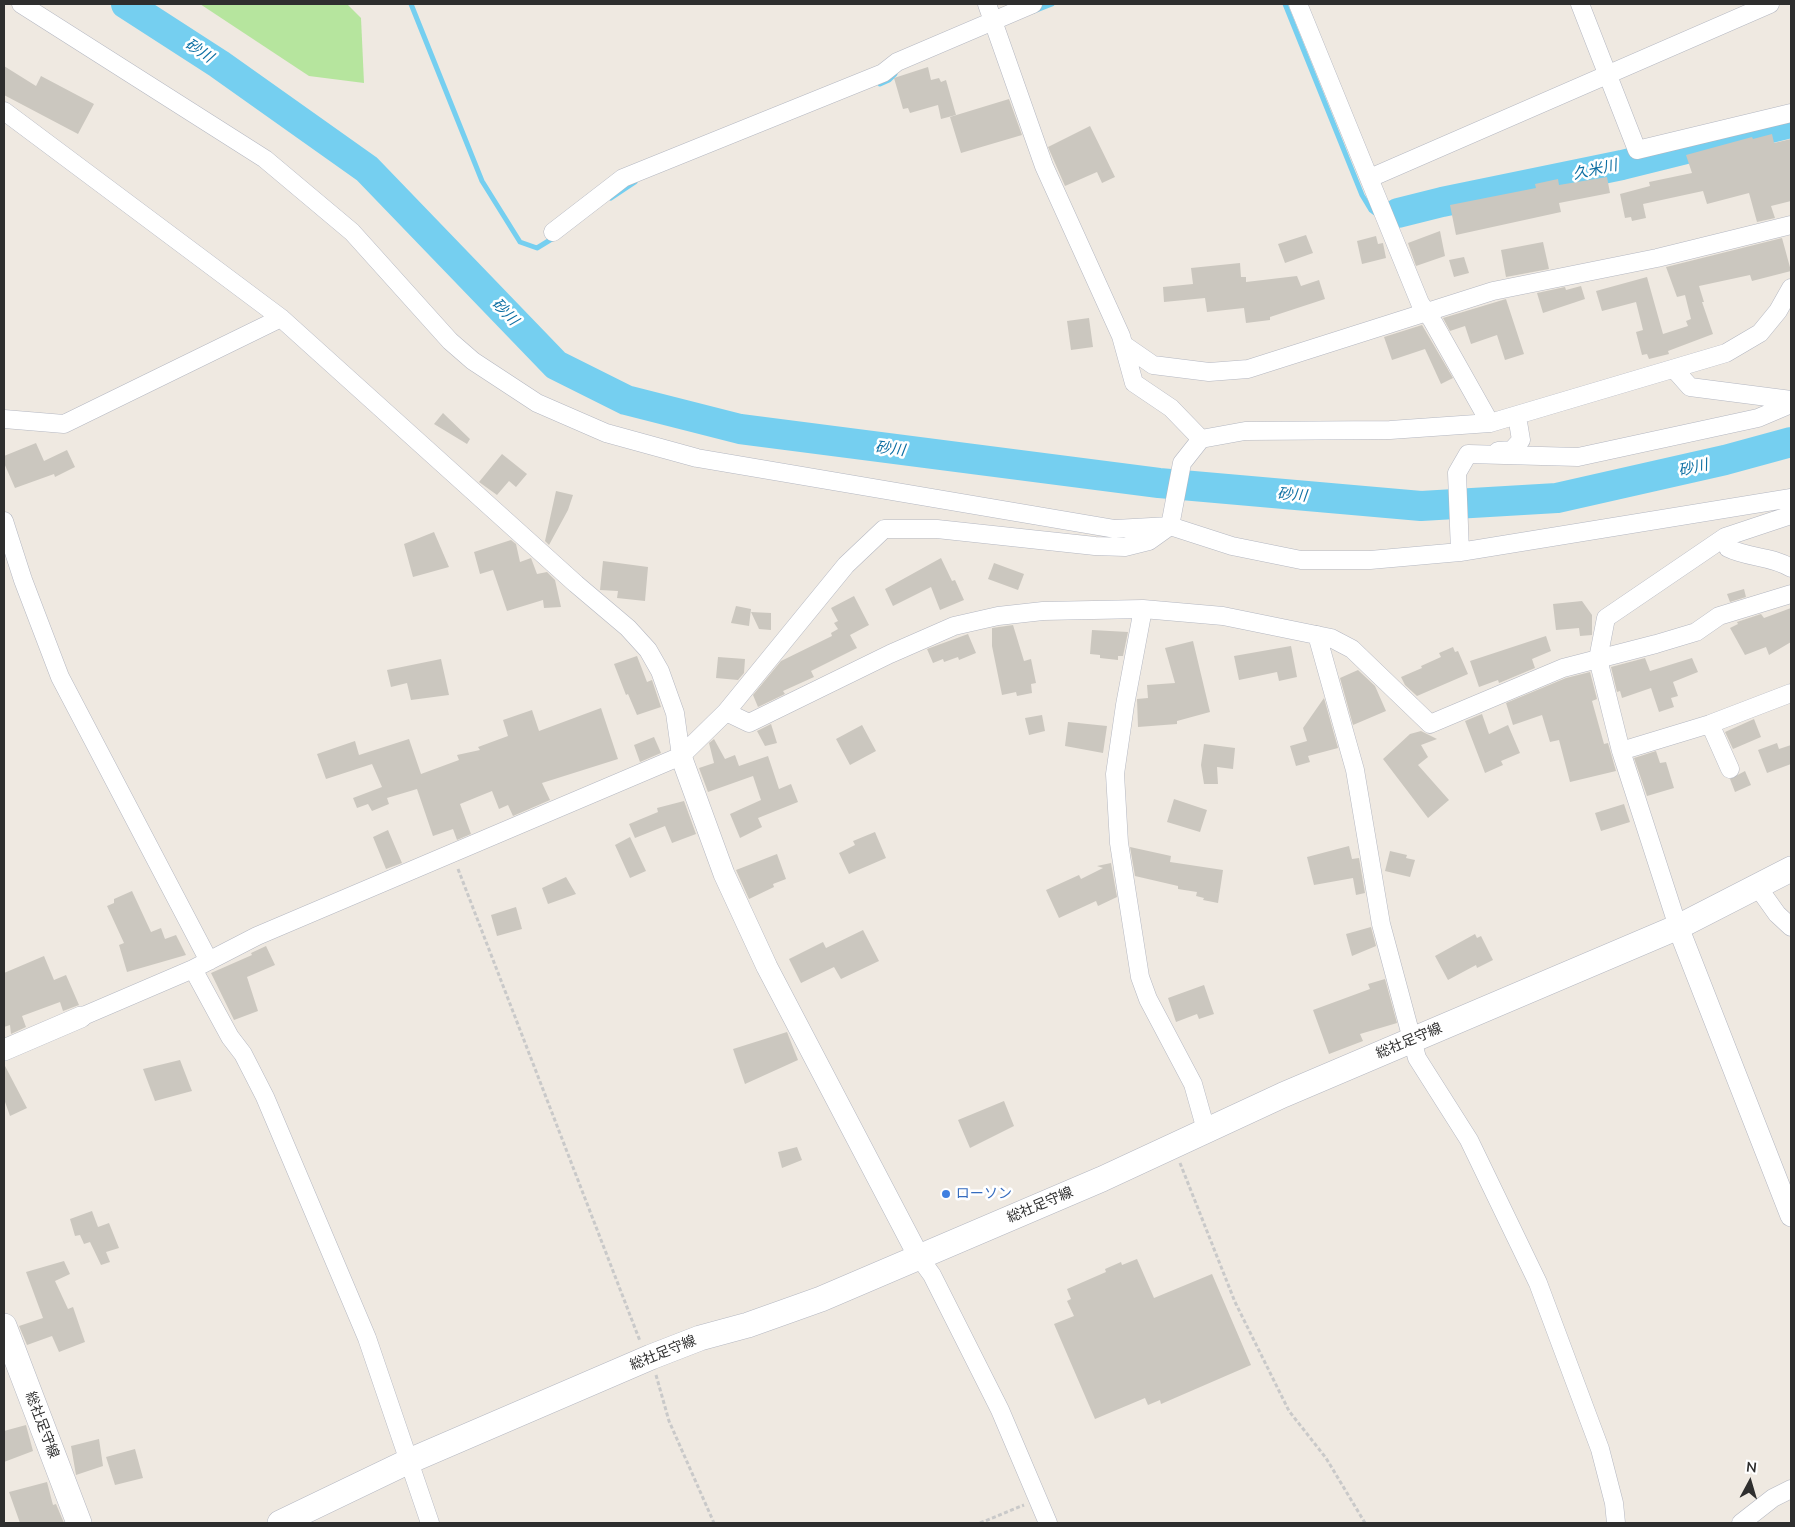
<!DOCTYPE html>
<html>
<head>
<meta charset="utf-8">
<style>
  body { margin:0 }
  #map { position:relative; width:1795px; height:1527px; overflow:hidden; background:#efe9e1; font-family:Mulish,sans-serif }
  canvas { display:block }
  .frame { position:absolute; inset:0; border:5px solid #2e2e2e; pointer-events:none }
  .north { position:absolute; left:1725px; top:1457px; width:50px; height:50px; -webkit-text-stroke:4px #fff; paint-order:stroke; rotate:6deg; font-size:14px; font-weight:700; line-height:20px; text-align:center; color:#2e2e2e }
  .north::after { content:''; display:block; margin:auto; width:18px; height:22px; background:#2e2e2e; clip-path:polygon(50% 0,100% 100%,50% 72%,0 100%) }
</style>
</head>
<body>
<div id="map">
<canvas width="1795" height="1527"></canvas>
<div class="frame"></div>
<div class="north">N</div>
</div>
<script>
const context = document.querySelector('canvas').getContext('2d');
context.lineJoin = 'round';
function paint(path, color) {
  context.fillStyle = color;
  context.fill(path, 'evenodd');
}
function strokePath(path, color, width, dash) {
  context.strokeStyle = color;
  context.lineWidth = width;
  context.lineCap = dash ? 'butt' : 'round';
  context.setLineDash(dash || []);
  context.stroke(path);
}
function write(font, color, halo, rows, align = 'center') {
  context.font = font + ' Mulish,"Noto Sans JP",sans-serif';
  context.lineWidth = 5;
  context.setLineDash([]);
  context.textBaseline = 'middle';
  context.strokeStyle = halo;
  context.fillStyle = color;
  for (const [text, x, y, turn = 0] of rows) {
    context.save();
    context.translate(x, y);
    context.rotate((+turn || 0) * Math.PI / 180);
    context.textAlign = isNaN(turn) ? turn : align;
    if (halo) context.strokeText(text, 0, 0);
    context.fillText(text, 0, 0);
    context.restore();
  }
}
const green = new Path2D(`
  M200 4H347L361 18 364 83 309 76Z`);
const stream = new Path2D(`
  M411 4 482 181 520 242 537 248 555 237
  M1285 4 1362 195 1371 210 1379 216
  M1034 11 1052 4
  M880 84 889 80 895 74
  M611 198 635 182
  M1387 215 1398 213`);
const river = new Path2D(`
  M126 4 219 64 367 169 556 365 626 400 740 429 1159 483 1421 506 1557 498 1725 460 1791 442
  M1398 213 1442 202 1622 165 1791 123`);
const building = new Path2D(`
  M4 66 36 86 41 76 94 104 78 134 4 95Z
  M928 67 931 80 939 78 941 82 946 80 956 115 941 119 938 105 910 113 908 108 903 109 894 78Z
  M1009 99 1022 135 961 153 950 117Z
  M1090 126 1115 177 1102 183 1097 172 1065 186 1048 147Z
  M1772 134 1774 143 1791 139V201L1771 206 1775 218 1757 222 1749 193 1707 204 1703 191 1643 204 1646 218 1632 221 1631 217 1625 218 1620 194 1650 186 1649 182 1692 173 1686 155 1752 137 1753 139Z
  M1607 177 1610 193 1559 203 1561 212 1456 235 1450 205 1536 188 1535 184 1558 179 1559 185Z
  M1440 231 1445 256 1416 266 1408 243Z
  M1306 235 1313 253 1285 263 1278 244Z
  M1376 236 1378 244 1383 243 1386 258 1362 264 1357 241Z
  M1782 238 1791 271 1752 281 1750 275 1699 286 1704 302H1702L1713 334 1668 351 1669 354 1649 359 1647 354 1642 355 1636 332 1643 330 1636 302 1602 311 1596 291 1647 277 1663 334 1688 326 1686 321 1691 319 1685 295 1677 297 1666 267Z
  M1543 242 1549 269 1506 277 1501 250Z
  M1464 257 1469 273 1454 277 1449 260Z
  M1240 263 1241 277H1246V282L1297 276 1301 286 1319 280 1325 299 1270 317V320L1246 323 1244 308 1207 312 1205 298 1164 302 1163 287 1193 284 1191 268Z
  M1581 286 1585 299 1543 313 1537 293 1565 287 1566 290Z
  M1506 299 1524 354 1505 360 1497 335 1471 344 1465 326 1450 331 1443 318Z
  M1089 318 1093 347 1071 350 1067 321Z
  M1422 325 1453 378 1441 384 1425 349 1392 360 1384 337Z
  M443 413 470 439 467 444 434 424Z
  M36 443 44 461 67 450 75 467 55 477 54 474 15 488 4 463V456Z
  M502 454 527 474 516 487 509 481 497 495 479 482Z
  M556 491 573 495 568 510 549 545 545 541Z
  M434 532 449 567 413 577 404 544Z
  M511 540 516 544 520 562 531 558 537 574 547 572 555 580 561 607 544 608 543 600 507 611 493 570 480 574 474 552Z
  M941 558 952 581 955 580 964 600 940 610 931 587 893 606 885 589Z
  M603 561 648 567 645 601 617 598 618 591 600 590Z
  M994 563 1024 574 1018 590 988 579Z
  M1744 589 1746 597 1730 602 1727 594Z
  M854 596 869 625 850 635 857 648 811 671 814 677 783 691 785 694 758 707 753 695 781 661 832 636 831 633 838 629 834 623 838 621 831 608Z
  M1582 601 1592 615V635L1580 636 1579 628 1556 630 1553 604Z
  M736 606 751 609 749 626 731 623Z
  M1791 608V642L1769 655 1766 647 1745 655 1730 628 1738 624 1737 622 1761 614 1764 618Z
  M751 612 771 613V630L759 629Z
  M1013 625 1024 661 1031 659 1036 683 1031 684 1032 693 1017 696 1016 692 1002 695 992 646V628Z
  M1092 630 1128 632 1123 656H1118V660L1100 658V655L1090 654Z
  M968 634 976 653 959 660 958 657 944 662 943 659 933 663 927 649Z
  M1546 636 1551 651 1532 659 1535 668 1499 683 1498 680 1479 687 1470 661Z
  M1193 641 1210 712 1177 721V724L1138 727 1137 699 1148 698 1147 685 1175 683 1165 648Z
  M1291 646 1297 677 1279 681 1277 672 1239 680 1234 656Z
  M1453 647 1455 652 1458 651 1468 674 1417 696 1405 685 1401 677 1422 668 1421 666 1441 657 1439 653Z
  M637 656 647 682 652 680 661 707 637 715 628 694 626 695 614 664Z
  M718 657 745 659 744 673 738 680 716 678Z
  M1645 658 1650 671 1692 658 1698 672 1673 682 1678 696 1671 698 1674 707 1659 712 1651 688 1622 698 1620 691 1617 692 1611 667Z
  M441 659 449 695 411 700 407 683 391 687 387 670Z
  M1358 670 1375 686 1386 711 1353 725 1340 678Z
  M1590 672 1597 699 1592 701 1604 744 1608 743 1616 771 1570 782 1559 740 1550 742 1542 715 1513 725 1506 703 1566 678Z
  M1324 698 1338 748 1308 756 1310 762 1296 766 1290 746 1307 741 1303 728Z
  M601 708 618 759 542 783 550 800 513 816 508 805 499 809 492 791 460 804 471 834 457 840 453 829 433 836 417 789 387 798 389 804 372 811 368 804 357 808 353 798 382 787 372 764 326 779 317 754 355 741 359 755 409 739 421 774 459 760 457 755 480 750 478 747 508 736 503 720 532 710 539 731Z
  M1482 714 1489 734 1508 725 1520 753 1501 761 1503 765 1485 773 1465 721Z
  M1042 715 1045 731 1029 735 1025 718Z
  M1754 719 1761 737 1733 749 1725 732Z
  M1068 722 1107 726 1103 753 1065 746Z
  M771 724 777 743 765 746 757 731Z
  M862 725 876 751 850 765 836 739Z
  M1421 731 1437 739 1421 745 1428 757 1418 765 1449 800 1428 818 1383 759 1410 734Z
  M654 737 661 753 640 762 634 745Z
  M714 739 725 759 735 755 739 766 768 756 779 789 791 784 798 802 758 818 762 827 740 838 730 814 761 800 753 776 708 792 699 768 714 763 709 743Z
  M1777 743 1779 749 1791 745V764L1767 773 1758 750Z
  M1204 744 1235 748 1233 769 1217 767 1218 784H1204L1201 765Z
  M1656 751 1660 763 1666 762 1674 788 1647 796 1634 758Z
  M1745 771 1751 785 1735 792 1730 779Z
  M1174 799 1207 810 1200 832 1167 822Z
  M684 801 696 834 672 843 665 826 635 838 629 824 658 812 657 808Z
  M1624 804 1630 822 1601 831 1595 813Z
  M388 830 402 863 386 869 373 837Z
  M875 832 886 858 849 874 839 853 855 845 853 841Z
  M630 837 646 871 630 878 615 845Z
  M1349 846 1352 859 1359 858 1365 893 1356 895 1353 878 1314 885 1307 857Z
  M1130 847 1171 856 1170 862 1223 870 1218 903 1203 900 1204 898 1196 896 1197 892 1178 889V886L1135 876Z
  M1390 851 1407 855 1406 858 1415 860 1410 877 1385 871Z
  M777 854 786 879 773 884 774 887 749 899 736 870Z
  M1111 863 1117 897 1098 906 1096 901 1059 918 1046 890 1079 875 1081 879 1103 868 1097 866Z
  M566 877 576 894 548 904 542 888Z
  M132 891 151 932 161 928 165 939 176 935 186 955 127 972 119 945 124 943 107 906 114 903V899Z
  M516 907 522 929 497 936 491 915Z
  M1371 927 1376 946 1352 956 1346 934Z
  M863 930 879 961 841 979 834 967 801 983 789 959 823 942 826 948Z
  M1475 934 1477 938 1481 936 1493 960 1477 968 1476 965 1448 980 1435 956Z
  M266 946 275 965 247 977 258 1011 234 1020 211 973 252 955 251 953Z
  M44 956 54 980 66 975 79 1005 63 1011 60 1002 22 1016 26 1027 11 1034 10 1025 4 1027V973Z
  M1385 979 1397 1023 1360 1034 1363 1041 1329 1054 1313 1010 1370 989 1368 984Z
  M1204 985 1214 1014 1199 1019 1197 1014 1176 1022 1168 998Z
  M787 1032 798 1060 745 1084 733 1049Z
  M180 1060 192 1091 155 1101 143 1069Z
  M4 1064 27 1108 10 1116 4 1099Z
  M1004 1101 1014 1126 970 1148 958 1120Z
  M797 1147 802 1160 782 1168 778 1152Z
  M92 1211 98 1227 109 1223 119 1248 106 1252 110 1262 101 1265 90 1242 84 1244 80 1235 75 1236 70 1219Z
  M1137 1259 1154 1298 1212 1274 1251 1365 1161 1404 1160 1400 1148 1405 1145 1398 1095 1419 1054 1324 1074 1316 1067 1301 1071 1299 1067 1289 1106 1272 1105 1269 1121 1262 1122 1265Z
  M64 1261 70 1274 55 1281 68 1309 73 1307 85 1342 59 1352 52 1336 27 1345 19 1326 43 1318 26 1272Z
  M26 1425 33 1451 4 1462V1431Z
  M99 1439 103 1466 76 1475 71 1446Z
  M135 1449 143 1478 115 1485 106 1457Z
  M47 1482 53 1505 56 1504 64 1523H20L9 1492Z`);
const path = new Path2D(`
  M458 869 640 1341
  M1180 1163 1235 1302 1289 1411 1326 1458 1365 1523
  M656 1375 669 1421 714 1523
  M980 1523 1024 1505`);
const minor = new Path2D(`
  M21 4 265 159 352 232 450 341 473 361 537 403 606 433 697 458 1115 529 1170 526 1232 546 1301 560H1370L1460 552 1791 498
  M987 4 1044 166 1121 336 1134 383 1171 408 1201 439
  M1298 4 1420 303 1432 320 1490 423
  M1580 4 1637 150 1791 113
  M4 111 281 318 576 584 628 628 648 650 660 671 675 713 681 756
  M1370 178 1770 4
  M553 232 623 178 883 73 897 62 1033 4
  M1124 345 1153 365 1209 372 1248 369 1493 291 1657 258 1791 225
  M1674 369 1690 387 1791 400
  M4 419 64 424 281 318
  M1498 451 1512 450 1521 440 1517 416
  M1468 454 1578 457 1758 418 1791 404
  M4 521 23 580 60 677 209 961
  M1725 537 1728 548C1748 558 1772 556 1791 568
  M1460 552 1457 473 1468 454
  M1143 609 1125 705 1115 774 1119 843 1140 977 1148 999 1193 1084 1206 1130
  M1317 635 1355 770 1381 924 1417 1058 1469 1140 1538 1283 1600 1449 1614 1503 1616 1523
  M726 712 749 723 890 654 954 626 998 616 1043 611 1143 609 1223 616 1331 638 1352 649 1430 724 1563 668 1656 644 1696 632 1719 616 1791 594
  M1710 724 1730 769
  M1621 751 1710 724 1791 693
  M1757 886 1777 914 1791 927
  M1678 927 1621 751 1598 659 1606 618 1725 537 1791 515
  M193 969 230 1037 243 1054 265 1097 367 1338 430 1523
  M81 1017 193 969 257 936 681 756 726 712 846 565 884 529H937L1095 546 1125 547 1149 541 1170 526 1182 463 1201 439 1245 431 1390 430 1490 423 1726 353 1760 333 1778 311 1791 288
  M919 1257 932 1275 1000 1410 1048 1523
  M1741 1523 1773 1498 1791 1489`);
const tertiary = new Path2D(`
  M681 756 724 874 767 967 919 1257
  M1678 927 1791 1216
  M4 1050 81 1017`);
const secondary = new Path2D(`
  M4 1326 79 1523
  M280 1523 407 1462 651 1357 700 1338 748 1325 821 1299 1102 1179 1283 1095 1678 927 1791 869`);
const markers = [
  [946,1194,5,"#3f7fe0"]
];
const streetNames = [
  ["総社足守線",1409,1041,-23],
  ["総社足守線",1040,1205,-23],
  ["総社足守線",663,1353,-22],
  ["総社足守線",42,1425,69]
];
const shopNames = [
  ["ローソン",956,1194]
];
const waterNames = [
  ["砂川",199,51,33],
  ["久米川",1595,170,-12],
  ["砂川",505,312,46],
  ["砂川",890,449,7],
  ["砂川",1693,468,-13],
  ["砂川",1292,495,5]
];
paint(green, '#b6e59e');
strokePath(stream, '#75cff0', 5);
strokePath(river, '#75cff0', 30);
paint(building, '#cbc7bf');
strokePath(minor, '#b4b7c1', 19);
strokePath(tertiary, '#b4b7c1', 22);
strokePath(secondary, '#b4b7c1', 26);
strokePath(path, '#c9c9c9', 3, [4, 2.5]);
strokePath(minor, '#fff', 18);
strokePath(tertiary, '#fff', 21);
strokePath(secondary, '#fff', 25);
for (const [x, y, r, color] of markers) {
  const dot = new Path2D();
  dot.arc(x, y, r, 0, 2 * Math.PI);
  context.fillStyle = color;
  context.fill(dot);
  strokePath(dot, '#fff', 2);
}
write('14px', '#2e2e2e', '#fff', streetNames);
write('14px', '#366cbe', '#fff', shopNames, 'left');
write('italic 15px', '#0d6fa3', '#fff', waterNames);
</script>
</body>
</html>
